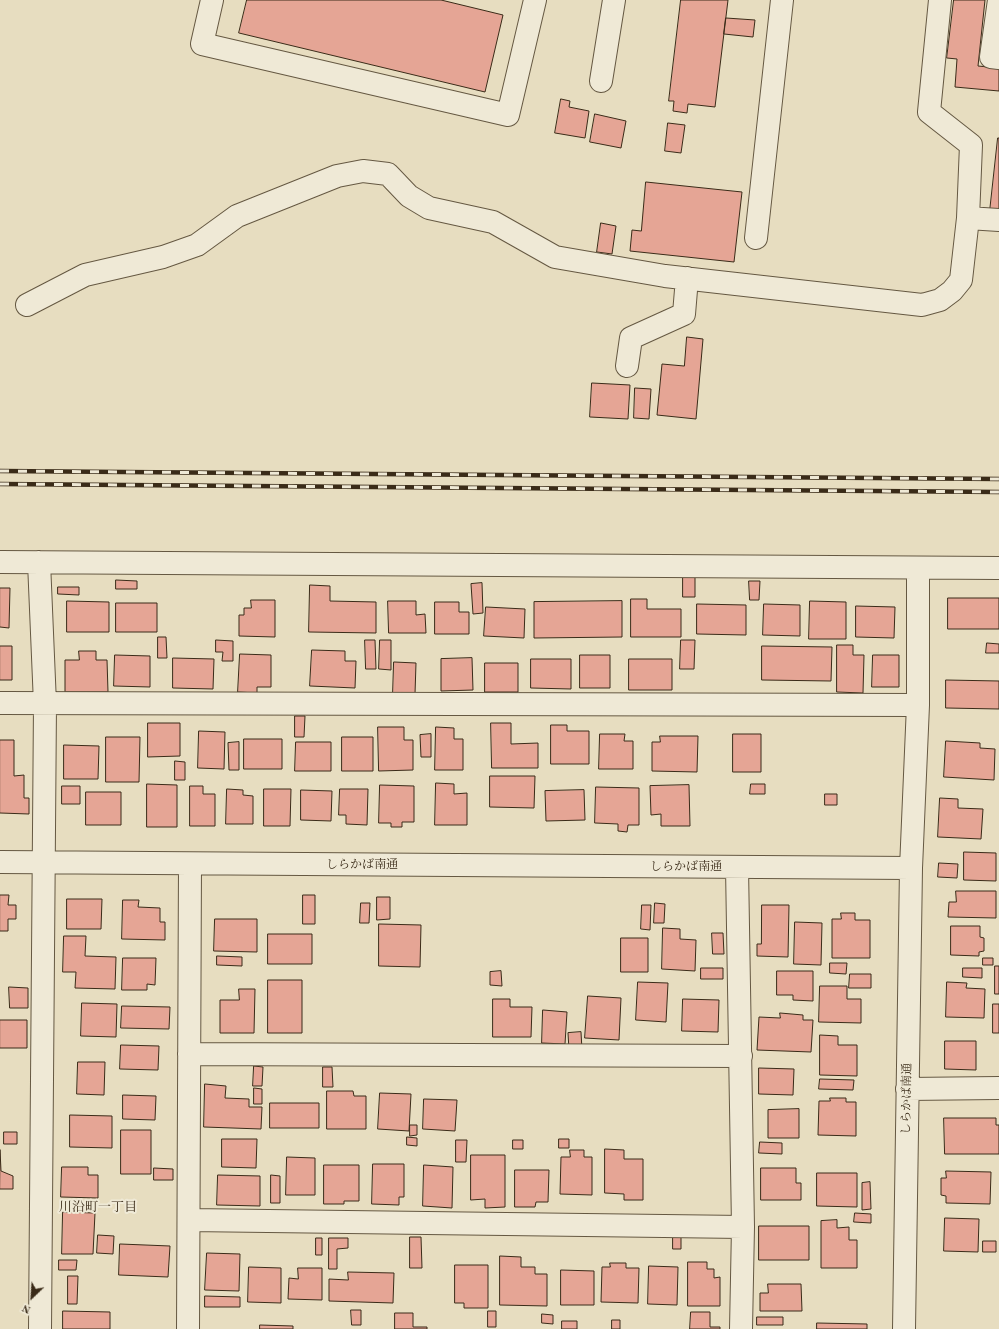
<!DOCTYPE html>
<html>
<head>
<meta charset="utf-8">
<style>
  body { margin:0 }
  #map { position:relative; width:999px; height:1329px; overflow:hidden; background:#e7ddc0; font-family:"Old Standard TT",serif }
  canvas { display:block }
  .north { position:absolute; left:12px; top:1277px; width:40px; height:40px; -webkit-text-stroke:3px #efe9d6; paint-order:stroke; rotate:205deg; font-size:11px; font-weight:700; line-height:16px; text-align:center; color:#3a2b18 }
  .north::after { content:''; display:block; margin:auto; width:14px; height:18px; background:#3a2b18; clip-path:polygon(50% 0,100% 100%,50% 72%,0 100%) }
</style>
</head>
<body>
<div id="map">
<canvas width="999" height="1329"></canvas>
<div class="north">N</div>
</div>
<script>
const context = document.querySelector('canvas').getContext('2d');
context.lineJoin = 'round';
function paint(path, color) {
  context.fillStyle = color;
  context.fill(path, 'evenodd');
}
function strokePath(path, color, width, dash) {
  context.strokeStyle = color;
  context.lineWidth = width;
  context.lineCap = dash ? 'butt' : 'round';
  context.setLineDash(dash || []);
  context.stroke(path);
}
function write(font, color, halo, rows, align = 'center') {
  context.font = font + ' "Old Standard TT","Noto Serif JP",serif';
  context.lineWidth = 4;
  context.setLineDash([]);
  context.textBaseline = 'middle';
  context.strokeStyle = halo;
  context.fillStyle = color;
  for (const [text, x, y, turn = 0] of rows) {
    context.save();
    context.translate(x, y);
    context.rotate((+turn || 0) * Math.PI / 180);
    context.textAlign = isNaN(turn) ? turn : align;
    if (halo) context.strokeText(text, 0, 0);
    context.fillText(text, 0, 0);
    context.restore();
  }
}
const building = new Path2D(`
  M247 0H441L503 15 485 92 239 33Z
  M681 0H728L715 107 688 104 687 113 673 111 674 101H669Z
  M954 0H985L978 66 999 68V91L955 87 957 59 947 58Z
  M726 18 755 20 753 37 724 34Z
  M561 99 570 101 569 107 589 111 585 138 555 133Z
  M595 114 626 121 621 148 590 142Z
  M668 123 685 125 681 153 665 151Z
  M998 138H999V212L990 211Z
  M646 182 742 192 734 262 630 251 632 230 641 231Z
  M601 223 616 226 612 254 597 252Z
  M687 337 703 339 696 419 657 415 662 364 684 366Z
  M592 383 630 385 628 419 590 417Z
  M635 388 651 389 649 419 634 418Z
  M683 577H695V597H683Z
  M116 580 137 581V589H116Z
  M749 581H760L759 600H750Z
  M482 583 483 613 473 614 471 584Z
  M310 585 330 586V601L376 602V633L309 632Z
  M58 587H79V595L58 594Z
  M0 588H10L9 628 0 627Z
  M948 598H999V629H948Z
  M631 599H647V609H681V637H631Z
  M251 600H275V637L239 636V615H244V608H251Z
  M67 601 109 602V632H67Z
  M388 601H416V615L425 614 426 633H389Z
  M622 601V637L534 638V602Z
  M810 601 846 602V639H809Z
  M435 602H459V612H469V634H435Z
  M116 603H157V632H116Z
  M697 604 746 605V635L697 634Z
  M764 604 800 605V636L763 635Z
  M856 606 895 607 894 638 856 637Z
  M486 607 525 609 524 638 484 636Z
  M158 637H166L167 658H158Z
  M216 640 233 641V661H222L223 652H216Z
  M365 640H375L376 669H366Z
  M380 640H391V670L379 669Z
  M681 640H695L694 669H680Z
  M987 643 999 644V653H986Z
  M837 645H853V655H864L863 693 837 692Z
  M0 646H12V680H0Z
  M762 646 832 647 831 681 762 680Z
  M312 650 345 651V661H356L355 688 310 686Z
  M79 651H96V660H107L108 692H65V660H79Z
  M240 654 271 655V687H257V693L238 692Z
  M115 655 150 656V687L114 686Z
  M580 655H610V688H580Z
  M873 655H899V687H872Z
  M173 658 214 659 213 689 173 688Z
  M472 658 473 690 441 691V659Z
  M531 659H571V689L531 688Z
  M629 659H672V690H629Z
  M394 662 416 663 415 694 393 693Z
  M485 663H518V692H485Z
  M946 680 999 681V709L946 708Z
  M295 716H305L304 737H295Z
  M148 723H180V756L148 757Z
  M491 723H511V744L538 743V768H492Z
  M551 725H567V731H589V764H551Z
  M378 727H404V740H413V770L379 771Z
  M436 727 454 728V739H463V770H435Z
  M199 731 225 732 224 769 198 768Z
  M431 734V757H421L420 735Z
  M600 734H625L624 741H633V769H599Z
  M733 734H761V772H733Z
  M660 736H698L697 772 652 771V742H660Z
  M106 737H140L139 782H106Z
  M342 737H373V771H342Z
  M244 739H282V769H244Z
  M0 740H14V776L24 775V798H29V814L0 813Z
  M946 741 980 743V748L995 749 994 780 944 777Z
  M239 742V770H229L228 743Z
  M296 742H331V771H295Z
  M64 745 99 746 98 779H64Z
  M175 761 185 762V780H175Z
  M490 776H535L534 808 490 807Z
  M436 783 454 784V794L467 793V825H435Z
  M147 784 177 785V827H147Z
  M751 784H765V794H750Z
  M380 785 414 786V822H402V827H391V823H379Z
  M689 785 690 826H661V814L651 815 650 786Z
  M62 786H80V804H62Z
  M190 786H203V794H215V826H190Z
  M596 787 639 788V825H628L627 832 618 831V824L595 823Z
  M227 789 243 790V795L253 796V824H226Z
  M264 789H291L290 826H264Z
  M340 789H368L367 825 346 824V815H339Z
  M301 790 332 791 331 821 301 820Z
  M584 790 585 820 546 821 545 791Z
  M86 792H121V825H86Z
  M825 794H837V805H825Z
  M940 798 958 799V808L983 809 981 839 938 837Z
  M964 852 996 853V881L964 880Z
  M939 863 958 864 957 878 938 877Z
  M956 891H996V918L948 917 949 902H956Z
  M0 895H9L8 905H16V919H8V931H0Z
  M303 895H315V924H303Z
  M377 897H390V919L377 920Z
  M67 899H102L101 929H67Z
  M123 900H139L138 907 160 908V922H165V940L122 939Z
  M361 903H370L369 923H360Z
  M655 903 665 904 664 923H654Z
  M642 905H651L650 930 641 929Z
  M762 905H789L788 957 757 956V944H761Z
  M841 913H855V920H870V958H832V919H841Z
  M215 919H257V952L214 951Z
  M795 922 822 923 821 965 794 964Z
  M379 924 421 925 420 967 379 966Z
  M951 926H980V937L984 938V951L979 952V956L951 955Z
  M663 928 680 929V939L696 940 695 971 662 969Z
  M712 933H723L724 954H713Z
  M268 934H312V964H268Z
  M64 936H86L85 956 116 957 115 989 75 988 76 972H63Z
  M621 938H648V972H621Z
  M217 956 242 957V966L217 965Z
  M123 958H156L155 985 147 984V990H122Z
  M983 958H993V965H983Z
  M830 963H847L846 974 830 973Z
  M995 966H999V994H995Z
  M701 968H723V979H701Z
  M963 968H982V978L963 977Z
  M501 971 502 986 490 985V972Z
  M777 971H813V1001L793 1000V995H777Z
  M850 974H871V988H849Z
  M268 980H302V1033H268Z
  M638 982 668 983 666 1022 636 1020Z
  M947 982 967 983 966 988 985 989 984 1018 946 1017Z
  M820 986H847V999H861V1023L819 1022Z
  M9 987 28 988V1008H10Z
  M239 989H255L254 1033H220V1000H239Z
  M588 996 621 998 619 1040 585 1038Z
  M493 999H510V1007H532L531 1037H493Z
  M683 999 719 1000 718 1032 682 1031Z
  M82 1003 117 1004 116 1037 81 1036Z
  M993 1004H999V1033H993Z
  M122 1006 170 1007 169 1029 121 1028Z
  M543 1010 567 1012 565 1044 542 1043Z
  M780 1013 803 1015V1020H813L811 1052 757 1050 759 1017 780 1018Z
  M0 1020H27V1048H0Z
  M581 1032 582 1050H569L568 1033Z
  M820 1035 838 1036V1045H857V1076L820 1075Z
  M945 1041H976V1070L945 1069Z
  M121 1045 159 1046 158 1070 120 1069Z
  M78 1062H105L104 1095 77 1094Z
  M254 1066 263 1067 262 1086H253Z
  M323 1067H332L333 1087H323Z
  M759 1068 794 1069 793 1095 759 1094Z
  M820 1079 854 1080 853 1090 819 1089Z
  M205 1084 226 1086 225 1098 249 1099V1107H262L261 1129 204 1127Z
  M254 1088 262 1089V1104H254Z
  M327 1091H353L354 1096H366V1129H327Z
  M380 1093 411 1094 409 1131 378 1129Z
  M123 1095 156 1096 155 1120 123 1119Z
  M830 1098H846V1102H856V1136L818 1135 819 1101H830Z
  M424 1099 457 1100 455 1131 423 1129Z
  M270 1103H319V1128H270Z
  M799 1109V1138H768V1110Z
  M70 1115 112 1116V1148L70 1147Z
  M944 1118H996V1125H999V1154H945Z
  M410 1125H417V1135L410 1136Z
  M121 1130H151V1174H121Z
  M4 1132H17V1144H4Z
  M407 1137 417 1138V1146L407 1145Z
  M222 1139H257L256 1168 222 1167Z
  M559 1139H569V1148H559Z
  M456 1140H467L466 1162H456Z
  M513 1140H523V1149H513Z
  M760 1142 782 1143V1154L759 1153Z
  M605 1149 624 1150V1159H643V1200H624V1194L605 1193Z
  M0 1150 1 1171 13 1176V1189H0Z
  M570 1150H584V1157H592V1195L560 1194 561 1157H570Z
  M471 1155H505V1207L485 1208V1199L471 1200Z
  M287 1157 315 1158V1195H286Z
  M373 1164H404V1197H399V1205L372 1204Z
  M324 1165H359V1201H344V1204H324Z
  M424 1165 453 1167 452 1208 423 1206Z
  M62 1167H88V1175H98V1198L61 1197Z
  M154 1168 173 1169V1180H154Z
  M761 1168H796V1183H801V1200H761Z
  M515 1170H549L548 1202H536L535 1207H515Z
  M946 1171 991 1172 990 1204 946 1203V1196L941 1195V1178H946Z
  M817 1173H857V1207L817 1206Z
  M218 1175 260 1176V1206L217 1205Z
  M271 1175 280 1176V1203H271Z
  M870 1182 871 1209 862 1210V1183Z
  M63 1212 95 1213 93 1254H62Z
  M855 1213 871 1214V1223L854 1222Z
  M945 1218 979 1219 978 1252 944 1251Z
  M837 1220V1228L849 1227V1240H857V1268H821V1221Z
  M759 1226H809V1260H759Z
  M98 1235 114 1236 113 1254 97 1253Z
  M673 1236H681V1249H673Z
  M410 1237H421L422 1268H410Z
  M316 1238H322V1255H316Z
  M329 1238H348V1248L337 1249V1269H329Z
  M983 1241H996V1252H983Z
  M120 1244 170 1246 168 1277 119 1275Z
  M207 1253 240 1254 239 1291 205 1290Z
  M500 1256 521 1257V1267H535V1274H547V1306L500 1305Z
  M59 1260H77L76 1270H59Z
  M688 1262H707V1269H714V1278L720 1277V1306H688Z
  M610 1263H626V1268H639L638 1303 601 1302 602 1267H610Z
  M455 1265H488V1308H464V1303H455Z
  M649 1266 678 1267 677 1305 648 1304Z
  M249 1267 281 1268V1303L248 1302Z
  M298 1268H322V1300L288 1299 289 1278 298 1279Z
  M561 1270 594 1271V1305H561Z
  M348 1272 394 1273 393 1303 329 1301V1279L348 1280Z
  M68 1276H78L77 1304H68Z
  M768 1284H801L802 1311H760V1293H768Z
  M205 1296 240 1297V1307H205Z
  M351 1310H361V1325H352Z
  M63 1311 110 1312V1329H63Z
  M488 1311H496V1327H488Z
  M691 1312H710V1327H720V1329H690Z
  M395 1313H413V1327H427V1329H395Z
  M542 1314 553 1315V1324L542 1323Z
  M757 1317H783V1325H757Z
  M612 1320H620V1329H612Z
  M562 1321H577V1329H562Z
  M817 1323 867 1324V1329H817Z
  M260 1325 293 1326V1329H260Z`);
const minor = new Path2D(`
  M212 0 202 44 508 115 535 0
  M940 0 929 112 971 145 968 218 999 220
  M999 0 991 57 999 58
  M601 81 614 0
  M756 238 782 0
  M27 305 85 275 163 257 197 245 237 216 337 176 363 171 388 174 409 196 429 208 493 222 555 257 665 276 922 305 940 300 952 291 961 280 968 218
  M627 366 631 338 684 314 687 278
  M0 562 999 568
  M39 562 45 704 40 1329
  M0 703 918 705
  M0 862 911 868 904 1329
  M737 867 743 1227 741 1329
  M911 868 918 705V568
  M189 1054 741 1056
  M907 1089 999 1088
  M189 1220 743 1227
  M188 1329 190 864`);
const rail = new Path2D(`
  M0 471 999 479
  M0 484 999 492`);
const streetNames = [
  ["しらかば南通",362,865],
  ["しらかば南通",686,867],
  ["しらかば南通",907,1099,-89]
];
const neighbourhoodNames = [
  ["川沿町一丁目",98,1208]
];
paint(building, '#e5a595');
strokePath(building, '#3a2b18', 1);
strokePath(minor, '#655842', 24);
strokePath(minor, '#efe9d6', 22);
strokePath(rail, '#3a2b18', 4.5);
strokePath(rail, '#efe9d6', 3, [9]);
write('12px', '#3a2b18', '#efe9d6', streetNames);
write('13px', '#3a2b18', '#efe9d6', neighbourhoodNames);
</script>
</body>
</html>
